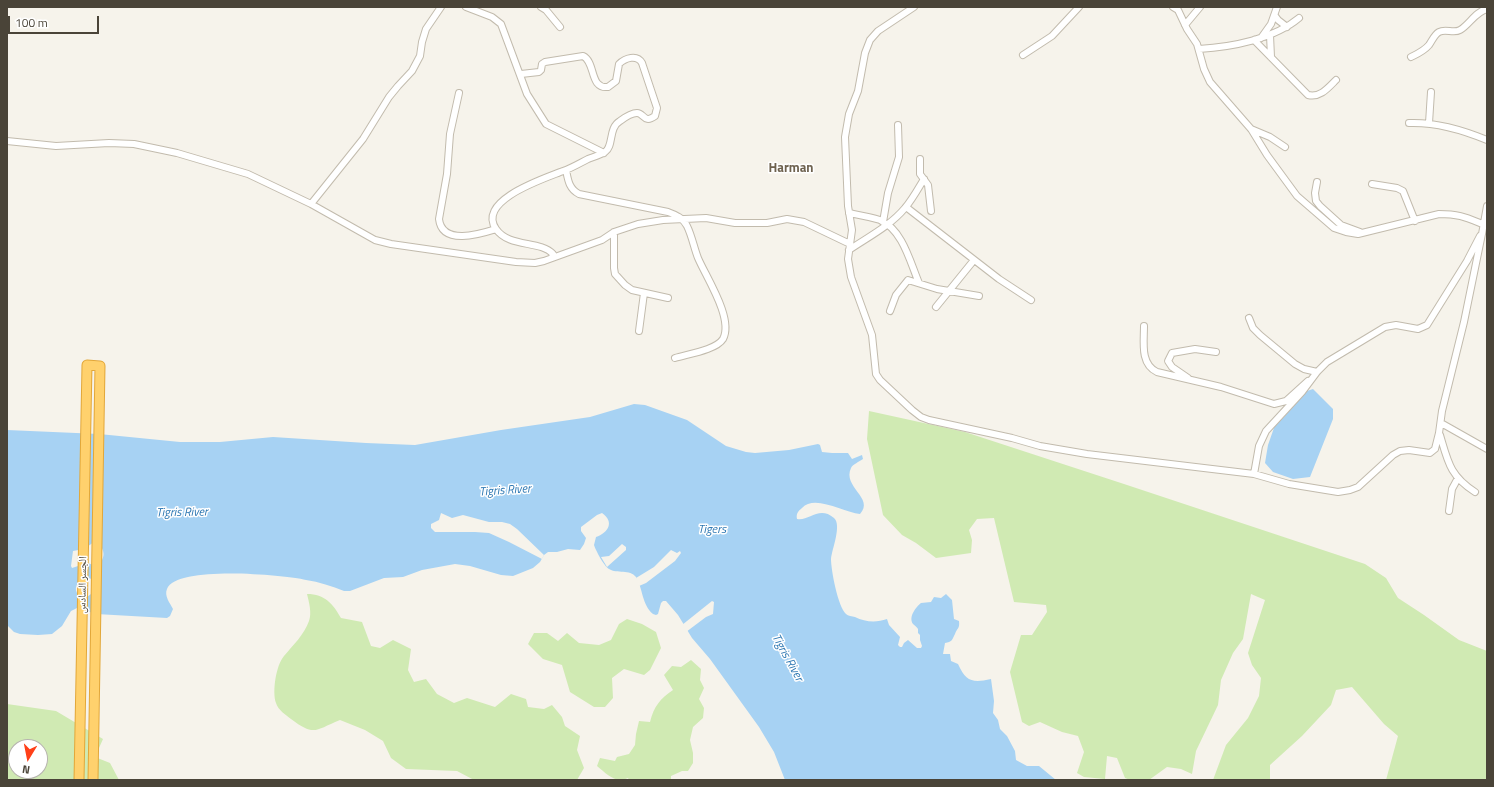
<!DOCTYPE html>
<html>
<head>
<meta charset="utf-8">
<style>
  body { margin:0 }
  #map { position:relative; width:1494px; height:787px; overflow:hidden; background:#f6f3eb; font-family:"Titillium Web",sans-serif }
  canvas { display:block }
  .frame { position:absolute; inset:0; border:8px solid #4a4438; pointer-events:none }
  .north { position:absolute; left:8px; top:739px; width:40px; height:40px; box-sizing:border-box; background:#fff; border:1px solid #b7b4af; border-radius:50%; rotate:190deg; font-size:11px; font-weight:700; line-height:16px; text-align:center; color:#4a4438 }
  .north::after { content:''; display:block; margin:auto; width:14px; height:18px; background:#ff4019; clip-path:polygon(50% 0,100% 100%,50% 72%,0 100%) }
  .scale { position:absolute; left:8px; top:16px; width:91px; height:18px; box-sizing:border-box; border:2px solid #4a4438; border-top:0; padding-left:5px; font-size:12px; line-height:14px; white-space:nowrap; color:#4a4438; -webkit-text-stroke:3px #fff; paint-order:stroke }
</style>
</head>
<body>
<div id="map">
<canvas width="1494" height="787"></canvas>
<div class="frame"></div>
<div class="north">N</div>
<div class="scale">100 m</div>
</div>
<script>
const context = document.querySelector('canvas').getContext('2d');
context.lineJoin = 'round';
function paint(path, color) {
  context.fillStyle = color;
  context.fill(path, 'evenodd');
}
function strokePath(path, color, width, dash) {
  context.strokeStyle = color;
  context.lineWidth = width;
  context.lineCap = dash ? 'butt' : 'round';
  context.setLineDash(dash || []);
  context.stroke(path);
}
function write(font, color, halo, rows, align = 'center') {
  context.font = font + ' "Titillium Web","Noto Naskh Arabic",sans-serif';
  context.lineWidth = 3;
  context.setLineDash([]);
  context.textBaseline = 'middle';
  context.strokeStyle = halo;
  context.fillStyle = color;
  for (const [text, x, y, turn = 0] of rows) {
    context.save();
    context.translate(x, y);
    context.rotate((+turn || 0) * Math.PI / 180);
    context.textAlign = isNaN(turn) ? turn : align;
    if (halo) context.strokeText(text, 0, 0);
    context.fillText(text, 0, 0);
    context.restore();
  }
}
const green = new Path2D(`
  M869 411 965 432 1124 484 1365 564 1386 578 1398 598 1424 615 1459 640 1487 651V780H1386L1398 736 1384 724 1352 687 1336 690 1331 705 1302 736 1270 765V780H1213L1226 745 1248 718 1259 696 1261 678 1252 665 1248 653 1265 600 1251 594 1243 639 1233 653 1221 680 1218 705 1196 751 1192 774 1181 769 1167 767 1149 780H1130L1125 778 1117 758 1107 756 1105 779 1084 777 1077 773 1084 752 1078 736 1062 732 1040 722 1029 726 1022 722 1010 672 1021 635H1032L1047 612 1046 605 1014 602 994 518 977 519 969 530 972 540 971 553 936 558 916 543 902 535 883 515 867 439Z
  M307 594C325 594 333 604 341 618L362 622 371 646 380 648 393 640 411 649 408 670 414 682 426 679 437 694 454 703 467 698 495 707 511 694 526 699 528 707 544 709 552 705 562 717 565 726 580 736 577 750 584 768 577 780H474L457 771 406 769 391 758 383 741 365 730 340 720C315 730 315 737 291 719 286 715 278 710 276 703 272 692 276 665 284 656 293 645 304 635 309 621 312 613 309 602 307 594Z
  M627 619 642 624 656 632 661 648 650 670 644 675 624 669 612 678 613 698 605 707H594L570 692 562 665 543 659 528 644 534 633H547L558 641 567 633 579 643 599 645 611 640 619 624Z
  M691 660 701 669 700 680 704 688 699 699 704 708 703 718 693 727 690 740 693 753V763L688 771H682L671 776V780H629L628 778C615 784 607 774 597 766L600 758 615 761 617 757 629 754 635 745 636 734 639 721 650 722C654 706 660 699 673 690L664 675 672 666 681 667Z
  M7 704 56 711 103 739 95 757 110 763 119 780H7ZM16 747H40V771H16Z`);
const water = new Path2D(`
  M1313 389 1333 409V419L1310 477 1293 479 1273 472 1265 463 1268 445 1275 425 1284 417 1304 392Z
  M634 404 645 405 687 420 726 446 746 452 755 453 789 450 818 444 820 445 822 452 832 453H848L852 459 862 455 863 459C859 462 853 464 851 468 842 487 875 498 860 514 844 513 815 494 802 508 798 511 796 514 797 519 808 522 819 505 834 518 842 525 832 549 831 559 831 570 838 607 846 614 848 616 852 616 855 617 865 622 876 623 887 619L889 625 900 637 898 645 900 647H902L904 643 908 640 917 648H921L922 646 920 640V635L918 633V629C917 627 915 626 913 624 908 617 916 607 921 603L931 602 934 597 941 598 946 594 952 600 954 619 959 621C960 629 957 628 955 634 952 640 952 642 945 643L943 654H950L951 661 958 664C966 682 973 683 991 679L994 701 993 713 998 720 1000 729 1007 736 1015 751 1016 760 1027 766H1039L1056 780H785L774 752 759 727 710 659 692 638 678 615 666 601H663L661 603 658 614 656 615 653 614C642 605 643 589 636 577 630 569 617 574 609 569 604 566 596 551 594 545L596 537C608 533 615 522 602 513L597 515 581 527V531L586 538 584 544 580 550 568 549 557 552H548L544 555 540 562 533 568 513 576 501 575 470 566 455 564 422 570 403 577 384 578 350 591H344C332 586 319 582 306 580 283 575 177 565 167 589 164 596 170 603 173 609L170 616 167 618 96 614 77 608 71 611 62 626 52 634 38 635 20 634 14 632 7 625V430L99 434 180 442H220L273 437 366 443 415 445 501 430 590 417ZM94 542 100 544C104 552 105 555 101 562L94 565 87 563 72 568 71 566 73 551 84 549ZM87 578 92 579 91 594 87 597 79 596C72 587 78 581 87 578Z`);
const pier = new Path2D(`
  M441 513 452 518 463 515 489 522H502L510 524 517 529 544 555 542 559 509 542 489 533 475 532H435L431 528V524L439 520Z
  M622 544 626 547V550L607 567 601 557 609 556Z
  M671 550 677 553 680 551 681 553 675 561 646 583 639 586 636 578 654 567Z
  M712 601 714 602 713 614 706 617 686 632 682 625Z`);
const minor = new Path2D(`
  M466 7 492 17 501 24 527 94 546 124 604 153
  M541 7 546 10 560 27
  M914 7 878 31 870 40 865 53 858 91 849 114 845 137 848 206 852 230 848 259 851 277 872 335 876 374 880 380 912 410 921 417 929 420 1012 438 1040 446 1087 454 1254 474 1289 484 1338 492 1350 490 1358 487 1393 455 1400 451 1409 450 1430 453 1435 449 1439 433 1442 411 1464 322 1482 234 1487 206
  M1173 7 1178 10 1187 29 1197 44 1204 69 1210 82 1251 129 1267 155 1297 196 1334 228 1346 232 1358 234 1439 214C1460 214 1467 218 1485 225
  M1275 16 1278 20 1287 27
  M1185 25 1200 7
  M1270 35 1271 57
  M1261 38 1271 24 1277 7
  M1254 40 1308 95C1320 98 1328 88 1336 80
  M1199 49C1232 47 1274 39 1299 18
  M1023 55 1052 36 1079 7
  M1411 57C1417 54 1424 51 1429 45 1432 41 1434 35 1439 32 1446 28 1453 34 1460 30 1470 24 1475 12 1487 9
  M521 74 539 72 541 70 542 64 545 62 583 56C596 62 589 89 608 87L616 81 619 64C625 58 637 54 642 63L657 108 655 116C644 124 644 113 637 113 632 113 624 118 620 121 608 128 614 146 605 152 600 155 593 157 588 159 580 163 572 168 563 171 546 178 476 200 496 229 509 248 540 240 553 254L552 258
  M459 93 450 134 447 174 439 219C442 246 480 234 496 229
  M1409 123C1436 122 1463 130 1487 140
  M1429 123 1431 92
  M1251 129 1270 137 1285 147
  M7 141 56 146 109 143 134 144 177 153 248 174 311 204 375 240 391 244 516 262 535 263 544 261 602 240 614 232 638 224 663 220 706 218 735 223H767L787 219 804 222 850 244
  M920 159V174L928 185 931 211
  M566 170C568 180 569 189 579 194L668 212C676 215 683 218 687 226 692 236 694 248 698 258 706 277 734 319 723 339 716 350 688 354 675 358
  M1317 182 1315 193 1316 201 1320 206 1341 225 1360 232
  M1372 184 1397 188 1403 191 1415 221
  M311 204 363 139 389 97 398 86 412 71 420 56 422 42 426 29 441 7
  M906 207 999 279 1031 300
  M849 213C859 215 870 217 880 220 903 230 910 262 919 283
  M883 222 888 193 899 157 898 125
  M614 232V268L615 274 625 285 632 290 668 298
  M849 250C868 237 890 226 905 208 912 200 918 189 924 179
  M936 307 974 260
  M890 311 896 295 908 280 937 289 979 296
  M1249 318 1253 328 1260 335 1295 364 1304 369 1317 372
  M1144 326C1144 342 1140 364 1157 372L1221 387 1274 404 1286 401 1308 381
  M639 331 644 293
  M1188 378 1172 367 1168 361 1172 353 1195 349 1216 352
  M1441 423 1487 449
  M1440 435C1448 462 1450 476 1475 492
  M1254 474 1259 446 1266 431 1302 392 1317 372 1327 362 1385 327 1396 325 1418 329 1427 325 1467 261 1480 236
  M1449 511 1452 489 1458 478`);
const highway = new Path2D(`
  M79 780 87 365 100 366 93 780`);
const streetNames = [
  ["الجسر السادس",83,585,-89]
];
const waterNames = [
  ["Tigris River",505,491,-4],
  ["Tigris River",182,513,-1],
  ["Tigers",712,530],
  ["Tigris River",787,658,61]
];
const quarterNames = [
  ["Harman",791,169]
];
paint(green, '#d0eab3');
paint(water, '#a7d2f3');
paint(pier, '#f6f3eb');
strokePath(minor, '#c2bbad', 8);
strokePath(highway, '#e2a739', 11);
strokePath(minor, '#fff', 6);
strokePath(highway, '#ffd16d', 9);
write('11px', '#4a4438', '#fff', streetNames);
write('italic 12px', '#2c77b2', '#fff', waterNames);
write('bold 13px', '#6e624f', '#fff', quarterNames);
</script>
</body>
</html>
